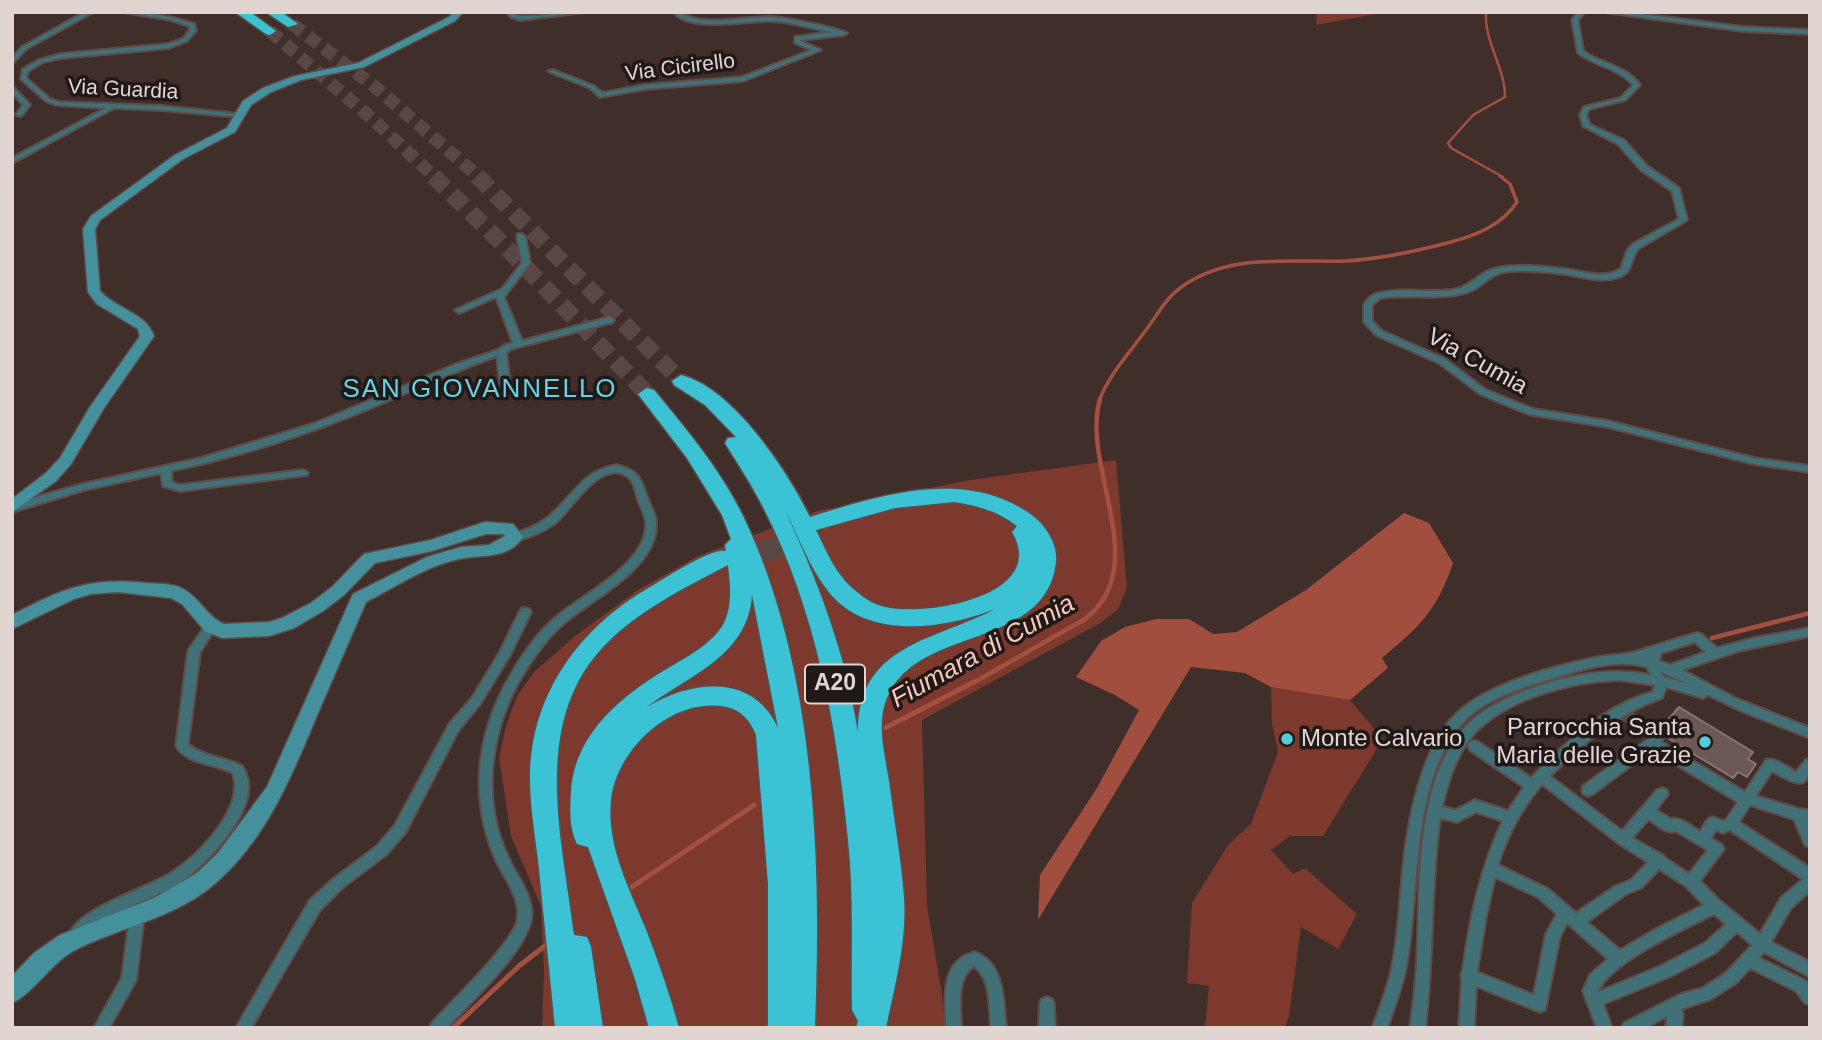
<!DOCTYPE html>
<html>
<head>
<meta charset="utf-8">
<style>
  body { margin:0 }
  #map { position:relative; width:1822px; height:1040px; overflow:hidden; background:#402e2b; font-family:Helvetica,sans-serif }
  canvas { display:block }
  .frame { position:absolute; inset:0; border:14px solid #e1d5d2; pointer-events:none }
</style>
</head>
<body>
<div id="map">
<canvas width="1822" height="1040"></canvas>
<div class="frame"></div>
</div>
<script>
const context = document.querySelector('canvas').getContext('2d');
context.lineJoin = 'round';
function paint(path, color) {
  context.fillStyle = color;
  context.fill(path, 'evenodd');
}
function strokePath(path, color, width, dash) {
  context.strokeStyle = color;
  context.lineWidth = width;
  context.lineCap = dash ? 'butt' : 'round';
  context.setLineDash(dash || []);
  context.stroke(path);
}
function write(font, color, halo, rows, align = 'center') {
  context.font = font + ' Helvetica,sans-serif';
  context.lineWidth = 7;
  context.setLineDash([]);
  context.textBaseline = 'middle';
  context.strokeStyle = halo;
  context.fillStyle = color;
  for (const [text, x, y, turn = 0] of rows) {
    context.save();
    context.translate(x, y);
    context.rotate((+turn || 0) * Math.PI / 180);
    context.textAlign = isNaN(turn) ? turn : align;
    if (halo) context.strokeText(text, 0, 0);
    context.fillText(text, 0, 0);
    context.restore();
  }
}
const green = new Path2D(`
  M1317 12H1386L1316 25Z
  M1116 460 1127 588 1118 609 1102 622 922 720 927 906 942 994 945 1028H542L544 970 541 906 511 836 499 758 506 726 517 696 535 671 575 636 638 590 698 556 818 511 970 480Z
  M1271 687 1350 700 1383 739 1323 836H1290L1271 850 1293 874 1305 868 1357 914 1338 949 1301 927 1289 1016 1285 1028H1205L1209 986 1187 983 1192 903 1228 845 1251 824 1278 752 1272 723Z`);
const forest = new Path2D(`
  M1404 513 1429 523 1453 563C1437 611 1419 627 1382 658L1388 668 1350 700 1271 687 1245 673 1191 667 1038 920 1040 875 1097 788 1139 710 1115 695 1076 677 1101 641 1125 627 1156 619H1189L1213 634 1237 632 1306 590Z`);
const streamFar3 = new Path2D(`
  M1486 12C1484 42 1505 67 1505 97L1473 115 1448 143 1451 148 1503 177`);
const streamFar2 = new Path2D(`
  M1099 401C1109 375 1127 356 1143 334 1155 319 1164 300 1180 288 1228 252 1291 263 1346 261 1381 259 1417 251 1451 242 1477 235 1502 225 1517 202L1510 184 1500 176`);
const streamFar1 = new Path2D(`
  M1712 638 1810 613
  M973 683 1085 619C1154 566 1080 466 1100 399`);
const stream = new Path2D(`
  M885 728 976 681
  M626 891 754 805
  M453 1028 519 966 550 942`);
const building = new Path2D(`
  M1679 707 1753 752 1748 759 1756 764 1747 777 1738 772 1733 778 1666 737 1661 728Z`);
const streetTunnel = new Path2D(`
  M1624 714 1648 729`);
const highwayTunnelFar2 = new Path2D(`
  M292 24 374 86 479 177
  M270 31 370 117 435 177`);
const highwayTunnelFar1 = new Path2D(`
  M433 176 511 252 647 394
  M477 176 681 381`);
const highwayTunnel = new Path2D(`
  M732 564 807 535`);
const street = new Path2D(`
  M85 12H93L26 49 12 64V58L22 47Z
  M124 12C149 12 171 16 194 24L196 30 187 41 169 48 61 58 43 62 28 71 26 78 50 99 59 102 161 106 239 114 241 115V117L161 110 114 108 12 163V158L106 108 56 105 46 101 21 79 23 69 39 60 61 54 168 44 183 39 190 30 189 26 171 20Z
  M507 12C514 12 516 16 523 16 543 16 564 12 585 12L520 20 511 17Z
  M674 12H680C701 28 746 16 772 17 786 18 835 27 847 33L844 35 800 40V41L821 50 743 81 645 89 600 97 590 88 548 71 553 70 594 86 602 93 645 85 742 77 812 50 795 43V37L832 32C812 29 791 21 771 21 748 20 689 33 674 12Z
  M1578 12H1584L1578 20 1583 51C1601 64 1627 66 1640 85L1625 100 1589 109 1586 115 1590 125 1624 140 1647 166 1679 188 1687 220 1639 248C1629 258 1635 271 1619 277 1601 283 1583 277 1566 274 1549 272 1530 270 1512 271 1488 272 1484 288 1465 293 1437 300 1408 294 1380 298L1372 305V321L1382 331 1445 359 1486 390 1533 409 1608 421 1754 458 1810 466V472L1754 464 1608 427 1528 414 1480 394 1439 363 1376 335 1364 322V304C1367 300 1371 295 1376 294 1395 287 1430 293 1451 290 1466 288 1472 281 1484 273 1493 268 1505 266 1515 266 1531 265 1548 267 1564 269 1583 271 1603 280 1621 269L1627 251 1633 244 1679 219 1672 191 1641 170 1618 144 1583 126 1580 115 1584 107 1621 98 1633 85C1619 68 1595 66 1578 53L1572 20Z
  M1605 12H1624L1743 27 1810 30V34L1743 31Z
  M12 86 30 105 21 116 16 115 23 105 12 92Z
  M518 234H521L525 236 530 263 504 297 522 341 610 317 614 320 613 322 511 349 506 353 511 392 509 394H503L501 392 497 356C437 377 381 406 322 427 273 445 222 460 171 471L172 482 180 485 303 470 308 473 307 475 180 491 163 486 161 473 84 490 12 512V504L83 484 201 458 316 423 454 365 498 350 505 345 513 343 496 297 462 312 459 313 455 310 502 289 522 263 517 236Z
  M617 465C638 471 640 476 647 497 651 507 657 516 656 527 654 570 592 599 563 624 545 640 530 662 518 683 489 737 481 804 510 861 518 878 535 899 531 920 524 954 471 1001 447 1028H430L432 1023C452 1001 509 947 517 922 523 899 503 877 495 858 469 796 477 733 510 676 522 655 537 633 556 617 582 595 646 564 646 525 646 516 641 508 638 500 635 490 634 478 623 474 597 463 571 511 554 524 542 533 529 537 515 541L510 537 511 534C524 531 536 526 547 518 573 498 580 471 617 465Z
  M525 608 529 609 531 612 509 657 480 704 458 731 405 833 387 854 342 888 320 910 251 1028H236L310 900 332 880 377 846 395 825 450 723 472 698 500 652 521 609Z
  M211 622 215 623 217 626 200 652 188 744C203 757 225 757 242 766 245 771 247 776 248 781 254 814 206 865 181 882 161 895 138 902 118 913 104 920 89 935 77 940L72 938 70 933C82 907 146 889 171 873 192 859 211 840 224 819 233 804 238 790 233 773 214 763 188 765 176 746L188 651 207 623Z
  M1810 628V636L1738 651 1682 670 1735 698 1810 728V738L1746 713 1708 695 1703 698 1666 687 1662 698C1618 713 1583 744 1550 776L1622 831 1657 790 1662 788 1667 790 1668 794 1656 810 1670 819C1680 816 1692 827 1700 832L1708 819 1713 817 1723 821 1726 820 1738 802 1652 750 1593 794 1588 796 1583 794 1582 790 1583 786 1648 739 1650 737 1642 729 1644 725 1648 724 1662 732 1664 736 1661 742 1745 792 1766 760C1775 757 1787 767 1796 772L1806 760 1810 759C1810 795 1794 783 1772 771L1756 796 1799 809 1810 810V822H1808L1810 847 1805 845 1794 819 1750 805 1739 822 1810 868V891L1791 908 1771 942 1810 962V977L1764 952 1759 958 1806 981 1810 986V1005L1805 1003 1796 991 1750 968 1736 983 1711 999 1681 1009 1683 1015 1681 1028H1666L1667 1016 1645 1028H1622L1624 1023 1681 994 1703 988 1726 973 1752 945 1737 932 1715 953 1671 976 1603 1004 1612 1028H1597L1583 991 1590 975 1608 959 1567 923 1560 936 1545 1010 1540 1012 1476 986 1474 1028H1459L1462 979 1461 975 1463 970C1470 919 1480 868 1503 821L1476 812 1457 822 1440 818C1430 887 1434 958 1425 1028H1410C1413 1007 1416 986 1417 964 1421 892 1413 781 1467 725 1486 706 1511 696 1536 687 1575 674 1610 667 1651 675L1647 667C1614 658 1580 670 1548 680 1517 689 1482 700 1460 726 1412 782 1419 892 1407 962 1403 985 1395 1006 1387 1028H1372C1380 1008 1388 988 1392 967 1400 929 1400 889 1405 851 1411 808 1423 749 1453 717 1486 683 1554 666 1599 657 1610 655 1621 655 1631 653 1653 647 1675 639 1697 633L1701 634 1717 648 1755 638ZM1695 642 1706 652 1670 665 1659 661 1661 653ZM1661 671C1666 676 1679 679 1686 683L1664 677ZM1620 680 1655 685 1653 692C1605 705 1565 743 1531 778L1478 742 1474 741 1470 742 1468 746 1470 750 1524 787 1508 811 1475 800 1456 810 1442 807C1448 782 1455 758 1471 737 1503 699 1572 681 1620 680ZM1542 784 1618 843 1648 862 1631 880 1616 886 1576 913 1548 889 1498 865C1507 835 1522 808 1542 784ZM1649 819C1656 824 1667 835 1676 831L1708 850 1689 874 1665 858 1664 856 1632 838ZM1716 830 1723 833 1730 830 1803 879 1781 898 1760 934 1720 901 1700 881 1724 849 1722 845 1711 838ZM1659 869 1686 886 1704 905 1660 927 1620 950 1587 922 1626 894 1641 888ZM1495 877 1538 897 1557 914 1546 934 1534 995 1477 972 1486 916ZM1714 914 1726 924 1705 943 1661 966 1598 992C1608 963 1686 928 1714 914Z
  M137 909 142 910 144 915 136 980 109 1028H94L122 978 130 915 132 910Z
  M975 952C1005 964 1003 1000 1006 1028H991C989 1007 992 980 974 966 955 978 961 1008 961 1028H946C946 1007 941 973 960 959 964 955 970 954 975 952Z
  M1047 997 1052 999 1054 1004 1055 1028H1039L1040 1004 1042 999Z`);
const secondary = new Path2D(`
  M454 12H463L455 21 364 67 301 80 271 92 251 105 235 132 183 159 100 220 95 229 100 291C116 309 146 313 154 336L104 408 71 464 56 481 12 512V499L46 473 60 458 90 407 140 336 138 329 97 304 88 292 83 229 91 216 175 155 227 128 243 101 263 88 295 76 358 63 449 17Z
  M485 522 513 524 523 537C508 560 482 554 459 559 426 566 395 587 366 602 349 641 332 681 315 720 290 780 264 843 212 886 174 918 121 927 77 949 52 961 33 994 12 1003V976L34 953 60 935 154 898 197 873 218 853 267 787 353 594 427 557 461 547 489 545 505 536 503 534H486L432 551 375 563 344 595 323 611 294 628 269 636 222 638 205 631 182 604 171 598 118 592 91 594 74 599 12 629V615C63 589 87 577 146 583 158 584 173 583 183 589 200 598 207 617 224 624L269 622 282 618 311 603 332 587 364 554 431 540Z`);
const highway = new Path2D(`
  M235 12H250L276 31 270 35 266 34Z
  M266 12H281L298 24 288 27Z
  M681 375C733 388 788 472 810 517 882 495 966 467 1033 516 1046 526 1058 545 1056 562 1046 651 917 624 887 698 876 723 885 755 889 781 894 820 901 858 904 897 907 941 895 985 886 1028H856L858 1021 852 1010C851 954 854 896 848 840 837 727 816 609 763 507 752 485 738 464 725 443L728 438 736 437 705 405 674 385 672 381ZM954 502C979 506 997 511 1017 526L1012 532C1050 596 926 617 885 607 875 605 865 599 857 592 837 577 827 553 816 530L895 508ZM785 510C799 537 809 567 828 591 867 641 944 629 995 609 935 641 857 644 858 733 846 654 818 582 785 510Z
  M647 388 654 390C686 429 720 469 743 516 816 667 822 863 815 1028H768V884L756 735C751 721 741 710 727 707 673 696 617 748 611 800 606 846 630 890 647 932 659 964 670 995 679 1028H649L635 979 588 847 577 844C569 828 570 809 571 792 575 732 623 695 670 667 689 656 713 643 724 623 733 605 730 583 728 565 684 588 637 611 603 647 530 725 563 840 574 935L587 937 591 947 603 1028H555C550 975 544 922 539 869 536 840 530 809 530 779 530 695 579 628 650 587 666 578 710 548 726 551L725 545 731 539 722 515 687 458 638 394ZM752 595 778 728C753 673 692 680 647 707 689 675 748 656 752 595Z`);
const markers = [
  [1287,739,7,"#53cbdc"],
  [1705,742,7,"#53cbdc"]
];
const farStreetnames = [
  ["Via Cicirello",680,68,-7],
  ["Via Guardia",123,90,3]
];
const shields = [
  [835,684,60]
];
const shieldNames = [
  ["A20",835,684]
];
const streetNames = [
  ["Via Cumia",1477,362,29]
];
const poiNames = [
  ["Parrocchia Santa",1691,728],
  ["Maria delle Grazie",1691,756],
  ["Monte Calvario",1301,739,"left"]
];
const neighbourhoodNames = [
  ["SAN GIOVANNELLO",480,390]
];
const waterNames = [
  ["Fiumara di Cumia",983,652,-29]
];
paint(green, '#7d392d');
paint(forest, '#a24e3f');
strokePath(streamFar3, '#a45041', 2.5);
strokePath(streamFar2, '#a45041', 3.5);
strokePath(streamFar1, '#a45041', 4.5);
strokePath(stream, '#a45041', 5);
paint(building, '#6c5854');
strokePath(building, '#8a7571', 2);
strokePath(streetTunnel, '#584744', 13, [13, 7]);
strokePath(highwayTunnelFar2, '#584744', 13, [13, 7]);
strokePath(highwayTunnelFar1, '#584744', 17, [17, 9]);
strokePath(highwayTunnel, '#584744', 21, [21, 10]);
strokePath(street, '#5d4c49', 4);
strokePath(secondary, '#5d4c49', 3);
strokePath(highway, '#5d4c49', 3);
paint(street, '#427077');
paint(secondary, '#44919d');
paint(highway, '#3bc2d4');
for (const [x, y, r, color] of markers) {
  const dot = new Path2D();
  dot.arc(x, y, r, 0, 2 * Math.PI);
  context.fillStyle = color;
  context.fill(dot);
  strokePath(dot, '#211917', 2.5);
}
write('21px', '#e1d5d2', '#211917', farStreetnames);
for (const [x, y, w] of shields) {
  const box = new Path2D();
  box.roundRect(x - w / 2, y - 19.5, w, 39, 5);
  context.fillStyle = '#211917';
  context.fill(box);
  strokePath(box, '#e1d5d2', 2);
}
write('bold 23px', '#e1d5d2', null, shieldNames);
write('24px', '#e1d5d2', '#211917', streetNames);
write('24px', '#e1d5d2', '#211917', poiNames, 'right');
context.letterSpacing = '2px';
write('26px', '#67d1e1', '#211917', neighbourhoodNames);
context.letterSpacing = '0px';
write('italic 26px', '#f7c7bd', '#211917', waterNames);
</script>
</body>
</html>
